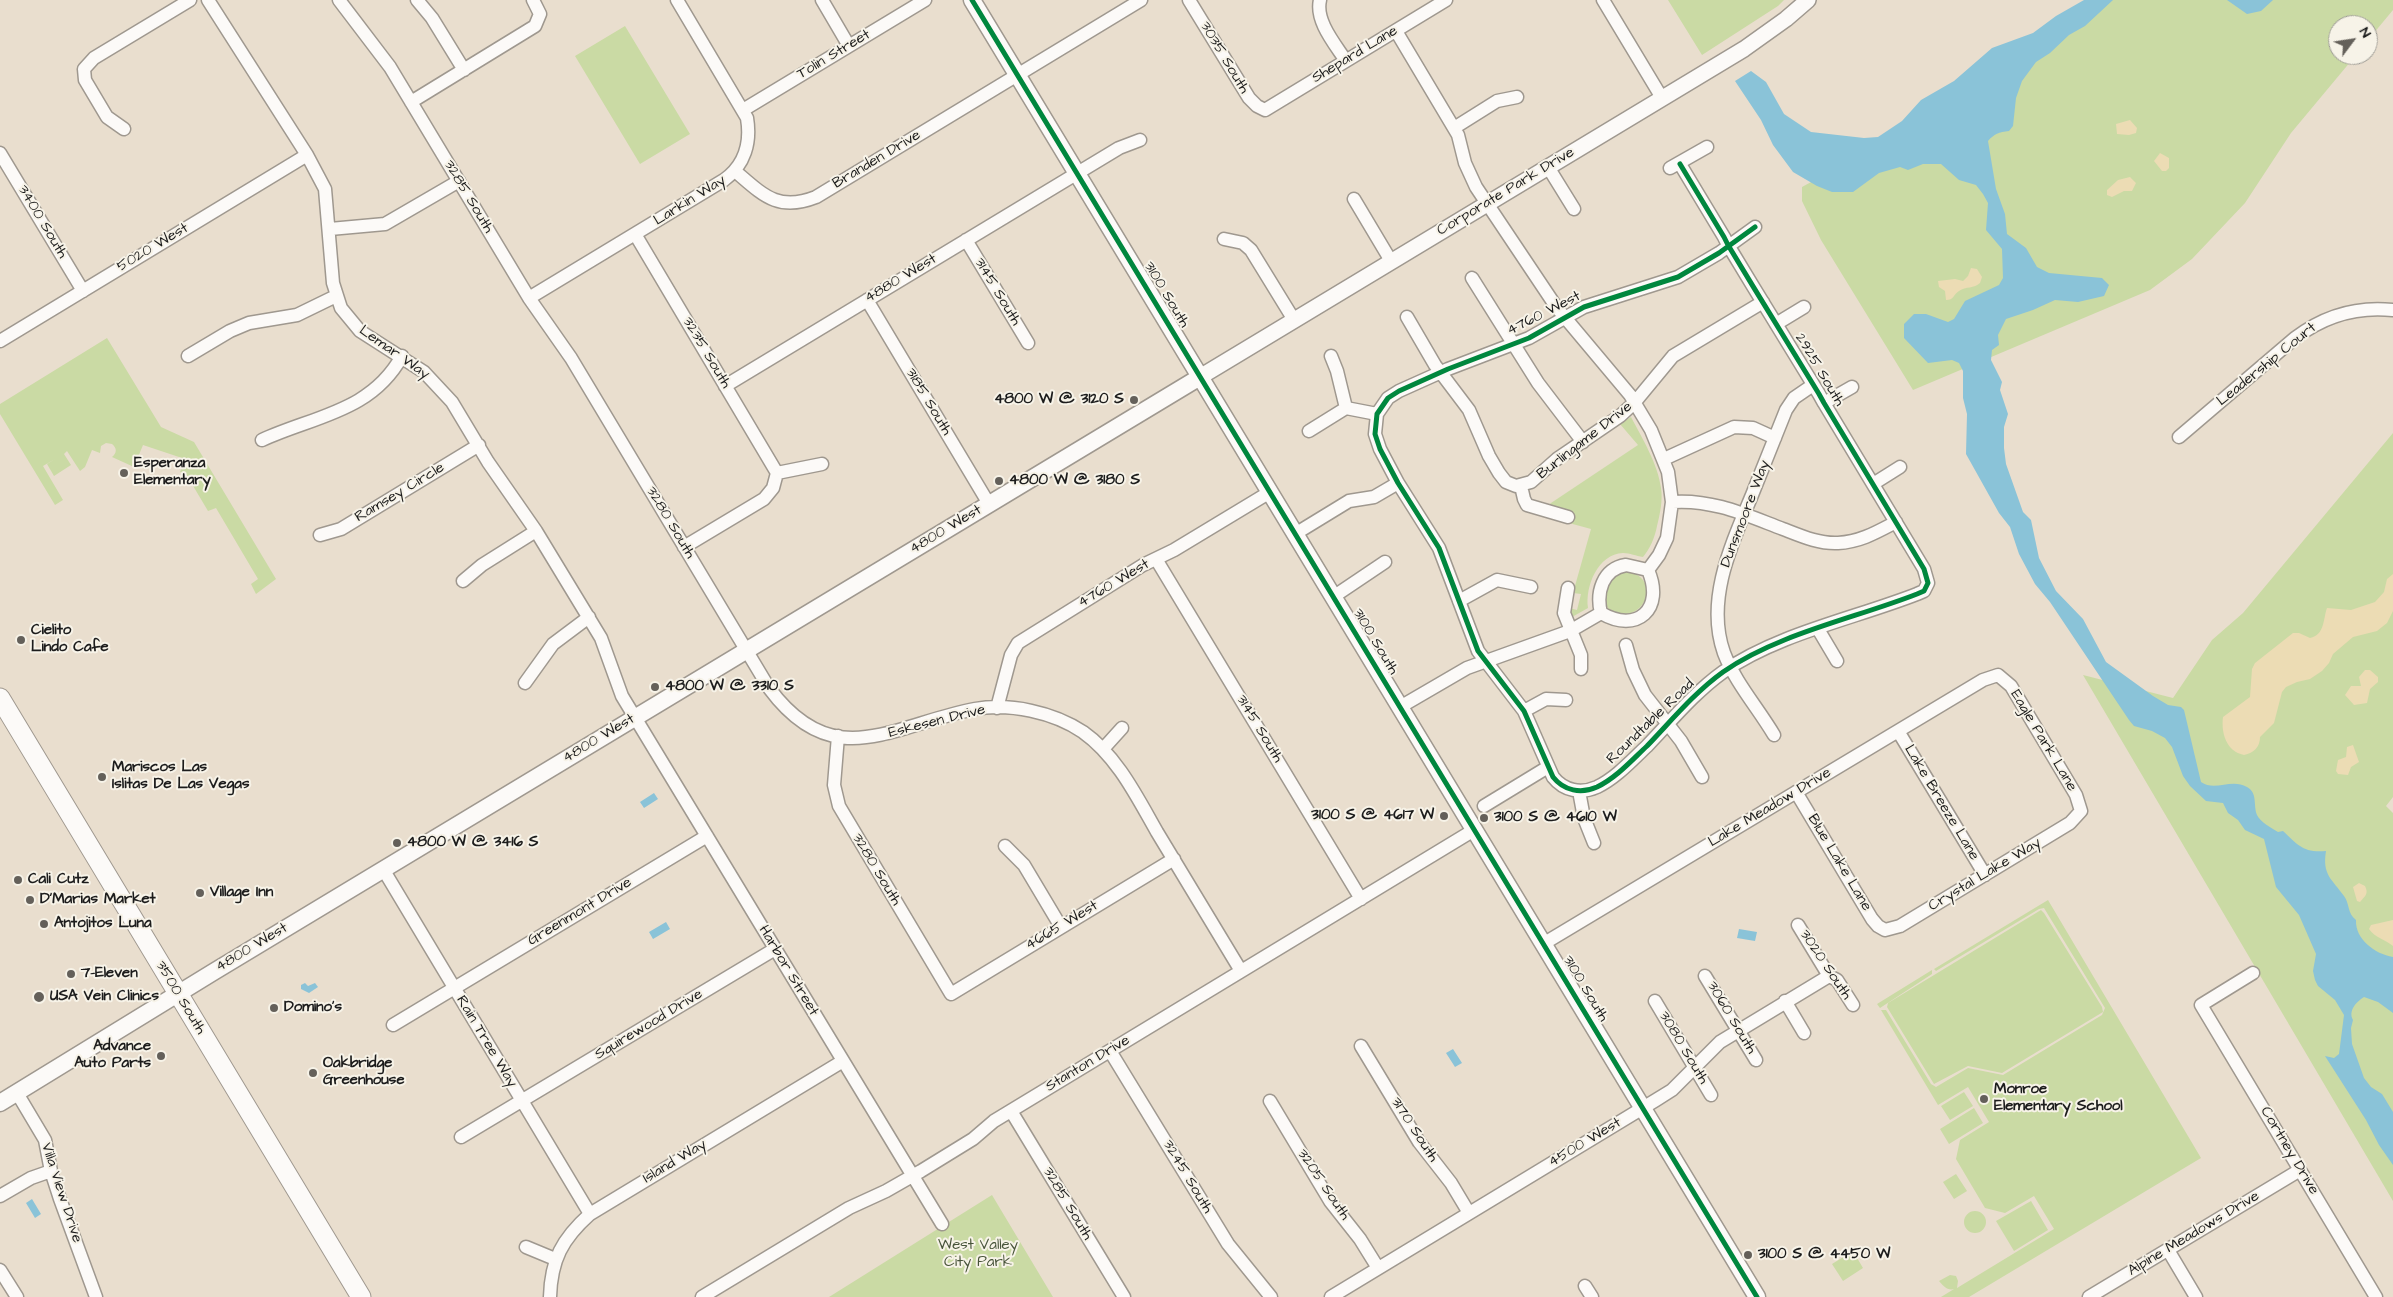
<!DOCTYPE html>
<html>
<head>
<meta charset="utf-8">
<style>
  body { margin:0 }
  #map { position:relative; width:2393px; height:1297px; overflow:hidden; background:#e9dece; font-family:"Architects Daughter",sans-serif }
  canvas { display:block }
  .north { position:absolute; left:2328px; top:15px; width:50px; height:50px; box-sizing:border-box; background:#f7f3e8; border:1px solid #9f9d96; border-radius:50%; rotate:59deg; font-size:14px; font-weight:700; line-height:20px; text-align:center; color:#1c1c1c }
  .north::after { content:''; display:block; margin:auto; width:18px; height:22px; background:#64605a; clip-path:polygon(50% 0,100% 100%,50% 72%,0 100%) }
</style>
</head>
<body>
<div id="map">
<canvas width="2393" height="1297"></canvas>
<div class="north">N</div>
</div>
<script>
const context = document.querySelector('canvas').getContext('2d');
context.lineJoin = 'round';
function paint(path, color) {
  context.fillStyle = color;
  context.fill(path, 'evenodd');
}
function strokePath(path, color, width, dash) {
  context.strokeStyle = color;
  context.lineWidth = width;
  context.lineCap = dash ? 'butt' : 'round';
  context.setLineDash(dash || []);
  context.stroke(path);
}
function write(font, color, halo, rows, align = 'center') {
  context.font = font + ' "Architects Daughter",sans-serif';
  context.lineWidth = 4;
  context.setLineDash([]);
  context.textBaseline = 'middle';
  context.strokeStyle = halo;
  context.fillStyle = color;
  for (const [text, x, y, turn = 0] of rows) {
    context.save();
    context.translate(x, y);
    context.rotate((+turn || 0) * Math.PI / 180);
    context.textAlign = isNaN(turn) ? turn : align;
    if (halo) context.strokeText(text, 0, 0);
    context.fillText(text, 0, 0);
    context.restore();
  }
}
const green = new Path2D(`
  M1668 0H1784L1778 6 1702 55Z
  M2106 0H2393V10L2368 40V25H2338V55H2356L2291 133 2245 203 2192 259 2150 290 1913 390 1821 240 1802 201V187L2048 52Z
  M625 26 690 134 640 164 575 56Z
  M107 338 161 427 194 442 276 579 256 594 251 584 258 579 216 508 208 511 186 474 180 472 185 459 143 445 134 467 112 457C117 453 117 448 112 444L106 443 101 446 100 453 92 450 85 467 80 471 67 451 64 454 71 465 54 476 47 464 55 459 43 466 63 500 55 505 0 414V404Z
  M1631 417C1642 438 1658 464 1661 488 1663 500 1660 514 1657 526 1655 537 1650 549 1643 557 1636 556 1630 553 1623 553 1598 554 1585 586 1588 608L1572 617 1569 608 1577 610 1581 594 1573 593 1591 529 1569 523 1572 512 1548 505 1638 445 1620 424Z
  M2393 433V797L2386 806 2393 813V1201L2083 675 2173 698 2212 640 2243 613Z
  M1621 572C1661 569 1652 624 1611 613L1604 601 1611 578Z
  M2048 900 2201 1158 1969 1297H1941L1954 1289C1948 1291 1943 1286 1939 1281L1950 1275 1956 1276 1958 1281 1957 1288 2054 1229 2034 1196 2005 1213 1985 1208 1956 1159 1960 1140 1989 1122 1968 1087 1938 1105 1881 1010H1886L1931 1084 1936 1087 1968 1068 2003 1075 2102 1015 2105 1008 2044 908 2039 909 1936 971 1934 969Z
  M2041 910 2044 913 2102 1007 2103 1012 2002 1073 1968 1066 1934 1084 1887 1007 1888 1003Z
  M1932 970V974L1880 1008 1877 1004Z
  M1964 1092 1973 1106 1950 1120 1941 1106Z
  M1974 1108 1983 1123 1949 1144 1940 1129Z
  M1956 1174 1967 1191 1954 1199 1943 1182Z
  M992 1195 1053 1297H829Z
  M2031 1201 2048 1230 2014 1251 1996 1221Z
  M1964 1222a11 11 0 1 1 22 0a11 11 0 1 1-22 0Z
  M1853 1251 1863 1268 1843 1281 1832 1264Z`);
const sand = new Path2D(`
  M2130 120 2137 128 2136 133 2129 135 2117 134 2116 124Z
  M2160 153 2169 158V168L2166 171H2162L2154 161Z
  M2130 177 2136 183 2132 191H2124L2112 197 2107 195V190L2118 180Z
  M1971 268 1977 269 1982 277 1980 283C1974 289 1966 286 1959 291 1953 295 1954 300 1946 300L1945 291 1939 287 1938 281 1955 279 1963 281 1968 276Z
  M2393 574V611L2387 623 2377 631 2353 637 2333 654 2329 663 2322 671 2310 679 2297 682 2286 687 2282 692 2274 723 2260 737C2260 747 2254 753 2244 755 2226 751 2221 733 2223 717L2250 697 2252 669 2255 663 2293 633H2299L2310 638C2325 635 2323 619 2327 608L2351 610 2375 602 2384 592 2387 579Z
  M2365 670H2370L2378 677V682L2370 689 2367 703 2354 705 2345 695 2351 686H2361L2359 677Z
  M2353 745 2359 762 2351 767 2348 775 2338 774 2336 771 2338 760 2346 757 2347 747Z
  M2359 883 2365 886C2369 894 2365 896 2360 902L2357 901 2353 887Z
  M2393 920V946C2385 939 2375 938 2369 929L2371 925Z`);
const water = new Path2D(`
  M2084 0H2113L2085 26 2069 35 2050 53 2036 62 2022 81 2016 98 2013 126 2009 131C1999 132 1994 134 1988 141L1996 189 2005 214 2007 234 2026 248 2037 267 2049 273 2102 278 2109 285 2104 296 2078 302 2055 300 2033 310 2006 319 1998 335 1999 345 1992 350 1991 360 2002 382 2000 390 2008 414 2004 427V448L2006 464 2023 512 2031 520 2039 558 2056 591 2083 619 2106 662 2153 696 2168 705 2181 707 2184 710 2201 782C2215 792 2231 778 2247 787 2258 793 2253 805 2257 815 2260 822 2272 828 2278 832L2283 831C2298 845 2303 853 2326 851 2322 875 2332 879 2344 896 2350 904 2347 913 2356 920 2355 939 2375 954 2393 957V1013L2378 1002 2364 997C2356 1002 2348 1011 2353 1020L2351 1028 2352 1044 2364 1078 2371 1087 2382 1094 2393 1112V1165L2379 1145 2366 1120 2325 1056 2334 1058 2339 1054 2344 1015 2335 1000 2318 986 2315 980 2313 971 2316 954 2299 915 2276 887 2264 839 2245 830 2238 820 2228 813 2223 803 2206 801 2190 786 2183 776 2172 747 2165 738 2152 731 2134 726 2129 720 2050 602 2035 584 2019 554 2010 527 1999 513 1966 454 1967 414 1963 398V371L1959 363 1952 360 1928 363 1904 338V324L1914 314H1926L1948 322 1954 319 1965 301 1999 285 2003 278 2002 249 1986 230 1988 203 1983 194 1976 185 1959 180 1941 164H1923L1908 170 1900 167 1879 173 1853 192H1832L1817 186 1793 172 1773 145 1761 120 1735 81 1751 71 1766 82 1784 114 1811 132 1864 138 1878 137 1902 121 1921 100 1954 81 1992 48 2033 33 2056 16Z
  M2227 0H2273L2261 11 2247 14Z
  M654 793 658 799 644 808 640 802Z
  M666 922 670 929 653 939 649 932Z
  M1739 929 1757 932 1755 941 1737 938Z
  M305 983 308 986 315 983 318 987 309 993 301 989V985Z
  M1453 1049 1462 1063 1455 1067 1446 1053Z
  M32 1199 41 1214 35 1218 26 1203Z`);
const minor = new Path2D(`
  M208 0 307 155 325 189 333 283 341 308 360 331 424 372 452 402 488 462 536 531 601 638 622 696 942 1224
  M339 0 390 67 529 298 571 358 769 688C834 776 894 724 975 709 1010 703 1053 712 1083 732 1117 756 1137 797 1157 832 1185 878 1213 925 1241 971
  M417 0 432 18 464 70
  M822 0 849 46
  M1189 0 1249 98 1257 106 1265 110 1446 0
  M1320 0C1315 21 1335 44 1346 61
  M1603 0 1662 98
  M1396 31 1458 135 1465 163 1476 187 1557 308 1630 395 1651 430 1668 472 1672 502 1667 538 1659 555 1648 570
  M411 102 535 26 540 14 533 0
  M743 110 925 0
  M1454 128 1497 101 1517 97
  M124 129 107 117 85 80 84 69 94 58 190 0
  M0 153 83 291
  M1680 164 1724 237 1728 245C1758 295 1789 345 1819 394L1824 403 1924 569 1928 583 1924 591 1917 594C1856 618 1777 634 1723 672 1695 692 1671 721 1647 746 1632 760 1616 778 1597 787 1581 794 1564 791 1553 777L1524 711 1478 651 1439 548 1398 483 1380 449 1375 434 1377 414 1388 398 1399 391 1448 369 1529 338 1584 307 1678 277 1719 253 1755 227
  M1548 167 1574 209
  M1670 168 1707 147
  M735 171C763 195 778 212 816 197L1141 0
  M1354 199 1391 261
  M330 229 385 224 459 181
  M635 234 777 473
  M1224 239 1243 243 1251 250 1294 320
  M966 240 1028 343
  M1472 278 1538 383 1583 442
  M529 298 724 180C745 165 751 142 747 118L677 0
  M867 300 989 504
  M1407 317 1435 365 1469 410 1489 456 1499 473 1506 482 1516 486 1531 482 1557 459 1620 416 1635 402 1673 356 1763 302
  M1776 324 1804 307
  M0 341 307 155
  M188 356 230 331 249 323 297 315 336 296
  M1331 356 1337 371 1346 408
  M725 386 1119 148 1140 140
  M1824 403 1852 387
  M1309 431 1346 408 1377 414
  M2179 437 2295 338C2324 316 2356 306 2393 310
  M262 440C314 416 371 412 402 356
  M1664 459 1734 427 1753 428 1775 438
  M1873 484 1900 467
  M1521 486 1524 499 1527 505 1568 517
  M1672 502C1713 499 1746 515 1783 529 1801 536 1819 544 1838 543 1860 542 1877 532 1896 522
  M1295 534 1349 501 1374 497 1398 483
  M320 535 341 529 479 445
  M684 547 764 499 773 488 777 473 822 464
  M1156 559 1361 899
  M1626 565 1648 570C1665 609 1637 634 1601 613 1596 593 1602 569 1626 565Z
  M463 581 482 565 536 531
  M1568 588 1564 613 1581 655V669
  M1333 597 1385 562
  M1459 601 1497 580 1531 587
  M1818 629 1837 661
  M1626 645 1633 670 1645 695 1681 741 1702 777
  M525 683 553 644 589 617
  M1400 707 1467 668 1570 631 1601 613
  M997 708 1011 655 1018 643 1143 565 1174 550 1270 492
  M1524 711 1546 699 1566 700
  M1898 731 1985 875
  M1774 735C1758 708 1735 682 1724 653 1705 600 1732 543 1752 495 1763 467 1775 438 1786 410L1794 398 1813 385
  M838 736 834 785 839 806 951 994 1174 859
  M1103 749 1122 728
  M1579 791 1584 818 1594 843
  M1484 806 1548 767
  M1005 846 1024 865 1061 927
  M383 869 590 1214
  M1798 925 1829 976 1837 980 1853 1005
  M1543 944 1983 680 1998 675 2011 686 2076 795 2081 811 2070 823 1900 926 1885 930 1878 926 1872 919 1796 792
  M2253 973 2201 1005 2376 1297
  M1705 976 1756 1060
  M1655 1001 1711 1095
  M1785 1001 1804 1033
  M393 1025 707 836
  M1361 1046 1419 1142 1451 1183 1469 1213
  M1110 1051 1228 1244 1271 1297
  M17 1093 45 1140 51 1171 60 1199 96 1297
  M1270 1101 1330 1201 1360 1239 1378 1268
  M1011 1111 1124 1297
  M461 1137 775 949
  M0 1196 31 1178 51 1171
  M526 1247 555 1259
  M2168 1250 2196 1297
  M0 1270 17 1297
  M1585 1286 1592 1297
  M550 1297C551 1260 562 1239 590 1214L843 1061
  M702 1297 849 1208 886 1191 921 1171 973 1139 994 1121 1474 830
  M1331 1297 1656 1100 1672 1090 1720 1042 1829 976
  M2089 1297 2300 1170`);
const tertiary = new Path2D(`
  M1200 377 1744 49 1786 19 1808 0`);
const secondary = new Path2D(`
  M972 0 1757 1297
  M0 1103 215 971 1200 377`);
const primary = new Path2D(`
  M0 698 361 1297`);
const cycleway = new Path2D(`
  M972 0 1757 1297
  M1680 164 1724 237 1728 245C1758 295 1789 345 1819 394L1824 403 1924 569 1928 583 1924 591 1917 594C1856 618 1777 634 1723 672 1695 692 1671 721 1647 746 1632 760 1616 778 1597 787 1581 794 1564 791 1553 777L1524 711 1478 651 1439 548 1398 483 1380 449 1375 434 1377 414 1388 398 1399 391 1448 369 1529 338 1584 307 1678 277 1719 253 1755 227`);
const markers = [
  [1134,400,5,"#64605a"],
  [124,473,5,"#64605a"],
  [999,481,5,"#64605a"],
  [21,640,5,"#64605a"],
  [655,687,5,"#64605a"],
  [102,777,5,"#64605a"],
  [1444,816,5,"#64605a"],
  [1484,818,5,"#64605a"],
  [397,843,5,"#64605a"],
  [18,880,5,"#64605a"],
  [200,893,5,"#64605a"],
  [30,900,5,"#64605a"],
  [44,924,5,"#64605a"],
  [71,974,5,"#64605a"],
  [39,997,6,"#64605a"],
  [274,1008,5,"#64605a"],
  [161,1056,5,"#64605a"],
  [313,1073,5,"#64605a"],
  [1984,1099,5,"#64605a"],
  [1748,1255,5,"#64605a"]
];
const streetNames = [
  ["Tolin Street",834,55,-31],
  ["Shepard Lane",1355,55,-31],
  ["3035 South",1224,58,59],
  ["Branden Drive",877,160,-31],
  ["Corporate Park Drive",1506,192,-31],
  ["3285 South",468,197,59],
  ["Larkin Way",690,201,-32],
  ["3400 South",42,222,59],
  ["5020 West",153,248,-31],
  ["4880 West",901,279,-31],
  ["3145 South",997,292,59],
  ["3100 South",1166,295,59],
  ["4760 West",1544,314,-27],
  ["Lemar Way",394,353,35],
  ["3235 South",706,353,59],
  ["Leadership Court",2267,365,-39],
  ["2925 South",1819,370,59],
  ["3185 South",928,402,59],
  ["Burlingame Drive",1585,441,-38],
  ["Ramsey Circle",400,493,-31],
  ["Dunsmoore Way",1746,514,-69],
  ["3280 South",670,523,59],
  ["4800 West",946,530,-31],
  ["4760 West",1114,584,-31],
  ["3100 South",1375,642,59],
  ["Eskesen Drive",937,722,-14],
  ["Roundtable Road",1651,722,-44],
  ["3145 South",1259,729,59],
  ["4800 West",599,739,-31],
  ["Eagle Park Lane",2043,741,59],
  ["Lake Breeze Lane",1941,803,59],
  ["Lake Meadow Drive",1770,808,-31],
  ["Blue Lake Lane",1839,863,59],
  ["3280 South",876,870,59],
  ["Crystal Lake Way",1985,875,-31],
  ["Greenmont Drive",580,912,-31],
  ["4665 West",1062,926,-31],
  ["4800 West",252,948,-31],
  ["3020 South",1825,965,56],
  ["Harbor Street",788,971,59],
  ["3100 South",1585,989,59],
  ["3500 South",180,998,59],
  ["3060 South",1731,1018,59],
  ["Squirewood Drive",649,1025,-31],
  ["Rain Tree Way",486,1042,59],
  ["3080 South",1683,1048,59],
  ["Stanton Drive",1088,1064,-31],
  ["3170 South",1414,1130,57],
  ["4500 West",1585,1143,-31],
  ["Cortney Drive",2289,1151,59],
  ["Island Way",675,1162,-31],
  ["3245 South",1187,1177,59],
  ["3205 South",1323,1185,56],
  ["Villa View Drive",61,1193,72],
  ["3285 South",1067,1204,59],
  ["Alpine Meadows Drive",2194,1234,-31]
];
const poiNames = [
  ["4800 W @ 3120 S",1124,400,"right"],
  ["Esperanza",134,464],
  ["Elementary",134,481],
  ["4800 W @ 3180 S",1009,481],
  ["Cielito",31,631],
  ["Lindo Cafe",31,648],
  ["4800 W @ 3310 S",665,687],
  ["Mariscos Las",112,768],
  ["Islitas De Las Vegas",112,785],
  ["3100 S @ 4617 W",1434,816,"right"],
  ["3100 S @ 4610 W",1494,818],
  ["4800 W @ 3416 S",407,843],
  ["Cali Cutz",28,880],
  ["Village Inn",210,893],
  ["D'Marias Market",40,900],
  ["Antojitos Luna",54,924],
  ["7-Eleven",81,974],
  ["USA Vein Clinics",50,997],
  ["Domino's",284,1008],
  ["Advance",151,1047,"right"],
  ["Auto Parts",151,1064,"right"],
  ["Oakbridge",323,1064],
  ["Greenhouse",323,1081],
  ["Monroe",1994,1090],
  ["Elementary School",1994,1107],
  ["3100 S @ 4450 W",1758,1255]
];
const parkNames = [
  ["West Valley",978,1246],
  ["City Park",978,1263]
];
paint(green, '#cadaa4');
paint(sand, '#ecdcb4');
paint(water, '#8ac3d8');
strokePath(minor, '#9f988f', 15);
strokePath(tertiary, '#9f988f', 18);
strokePath(secondary, '#9f988f', 19);
strokePath(primary, '#9f988f', 21);
strokePath(minor, '#fcfaf8', 12);
strokePath(tertiary, '#fcfaf8', 15);
strokePath(secondary, '#fcfaf8', 16);
strokePath(primary, '#fcfaf8', 19);
strokePath(cycleway, '#00873e', 5);
for (const [x, y, r, color] of markers) {
  const dot = new Path2D();
  dot.arc(x, y, r, 0, 2 * Math.PI);
  context.fillStyle = color;
  context.fill(dot);
  strokePath(dot, '#f7f3e8', 2);
}
write('15px', '#1c1c1c', '#f7f3e8', streetNames);
write('bold 15px', '#1c1c1c', '#f7f3e8', poiNames, 'left');
write('15px', '#48543a', '#f7f3e8', parkNames);
</script>
</body>
</html>
